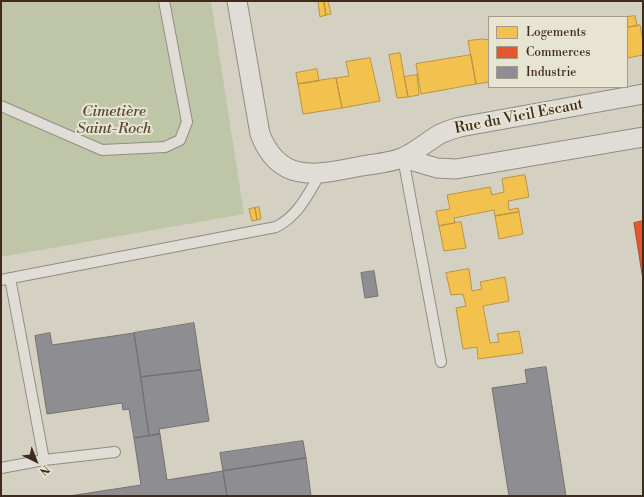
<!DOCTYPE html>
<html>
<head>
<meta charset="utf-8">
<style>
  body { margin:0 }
  #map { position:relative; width:644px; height:497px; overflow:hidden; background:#d4d0c2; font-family:"Libre Bodoni",serif }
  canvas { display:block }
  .frame { position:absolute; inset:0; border:2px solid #3f2a1e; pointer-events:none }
  .legend { position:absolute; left:488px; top:16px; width:140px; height:72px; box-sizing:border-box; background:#e8e4d2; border:1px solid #a49a8a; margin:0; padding:5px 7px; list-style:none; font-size:12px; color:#3f2a1e }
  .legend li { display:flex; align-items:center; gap:8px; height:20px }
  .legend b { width:20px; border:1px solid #a49a8a }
  .north { position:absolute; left:16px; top:441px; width:40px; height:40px; -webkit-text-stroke:3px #e8e4d2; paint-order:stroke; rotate:137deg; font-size:11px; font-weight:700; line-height:16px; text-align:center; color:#3f2a1e }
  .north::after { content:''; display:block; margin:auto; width:14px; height:18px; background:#3f2a1e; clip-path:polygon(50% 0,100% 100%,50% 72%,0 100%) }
</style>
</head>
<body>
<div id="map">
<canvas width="644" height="497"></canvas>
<div class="frame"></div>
<ul class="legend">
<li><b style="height:11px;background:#f2c14e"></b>Logements</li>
<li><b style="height:11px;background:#e4572e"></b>Commerces</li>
<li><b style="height:11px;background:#8d8d92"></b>Industrie</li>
</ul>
<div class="north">N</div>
</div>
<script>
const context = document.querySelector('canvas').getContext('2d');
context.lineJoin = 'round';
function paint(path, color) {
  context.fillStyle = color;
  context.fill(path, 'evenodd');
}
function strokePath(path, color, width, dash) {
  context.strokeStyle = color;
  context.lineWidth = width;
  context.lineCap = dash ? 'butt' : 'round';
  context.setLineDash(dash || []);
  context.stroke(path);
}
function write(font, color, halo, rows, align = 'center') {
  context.font = font + ' "Libre Bodoni",serif';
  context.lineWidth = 4;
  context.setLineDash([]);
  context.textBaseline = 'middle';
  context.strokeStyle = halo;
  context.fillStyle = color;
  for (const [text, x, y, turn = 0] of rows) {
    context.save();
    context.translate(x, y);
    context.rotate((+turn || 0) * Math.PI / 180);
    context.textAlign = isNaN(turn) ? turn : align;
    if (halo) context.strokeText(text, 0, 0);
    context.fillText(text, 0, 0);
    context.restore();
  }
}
const green = new Path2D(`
  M1 1H211L244 214 1 257Z`);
const homes = new Path2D(`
  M324 1 326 15 320 17 318 2Z
  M324 1H328L331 14 326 15Z
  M635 16 637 26 627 27V17Z
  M640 25 643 41V55L627 58V28Z
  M483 39 489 40V82L476 84 468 41Z
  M400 53 408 97 397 98 389 55Z
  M471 55 476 84 421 94 416 64Z
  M370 58 380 101 342 108 336 78 349 76 346 62Z
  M317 69 319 81 298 84 296 73Z
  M417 75 419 95 408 97 404 77Z
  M336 78 342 108 303 114 298 84Z
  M525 175 529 197 508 201 509 210 518 208 519 212 495 216 494 210 454 218 455 223 439 226 436 211 450 209 447 195 490 187 492 195 504 192 502 179Z
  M259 207 261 219 257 220 255 208Z
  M255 208 257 220 252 221 249 209Z
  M519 212 523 234 499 239 495 216Z
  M461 222 466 248 444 251 439 226Z
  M469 269 472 291 482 289 480 282 505 277 509 301 483 306 490 343 499 342 497 334 519 331 523 353 478 359 477 347 463 349 456 308 466 306 463 294 451 295 446 273Z`);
const shops = new Path2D(`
  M643 221V280L634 223Z`);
const industry = new Path2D(`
  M374 271 378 296 365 298 361 273Z
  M194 323 201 370 141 377 134 333Z
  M50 333 52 345 134 333 149 436 134 438 129 409 123 410 122 403 47 414 35 336Z
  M546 367 566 496H509L492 388 527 383 525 370Z
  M201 370 209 421 159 429 160 434 149 436 141 377Z
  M160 434 167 480 223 471 227 496H69L141 485 134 438Z
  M303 441 306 458 223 471 220 453Z
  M306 458 311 496H227L223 471Z`);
const service = new Path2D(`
  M1 106 102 150 165 147 180 140 187 122 164 1
  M403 158 441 362
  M10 278 44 460 115 452
  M1 280 276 227C299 215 308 194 320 174
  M1 468 44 460`);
const minor = new Path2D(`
  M237 1 260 134C280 186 319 174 362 166 373 164 394 162 404 157 417 151 428 141 440 134 446 131 453 129 460 127L643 94
  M403 158 437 168 456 169 643 137`);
const parkNames = [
  ["Cimetière",114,112],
  ["Saint-Roch",114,129]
];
const streetNames = [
  ["Rue du Vieil Escaut",519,117,-11]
];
paint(green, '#bfc6a8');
paint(homes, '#f2c14e');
strokePath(homes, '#bc9440', 1);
paint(shops, '#e4572e');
strokePath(shops, '#b24a29', 1);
paint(industry, '#8d8d92');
strokePath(industry, '#766f6f', 1);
strokePath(service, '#918c83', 12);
strokePath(minor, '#918c83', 21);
strokePath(service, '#dfddd6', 10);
strokePath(minor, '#dfddd6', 19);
write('italic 15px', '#554835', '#e8e4d2', parkNames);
write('15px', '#3f2a1e', '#e8e4d2', streetNames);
</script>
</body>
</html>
